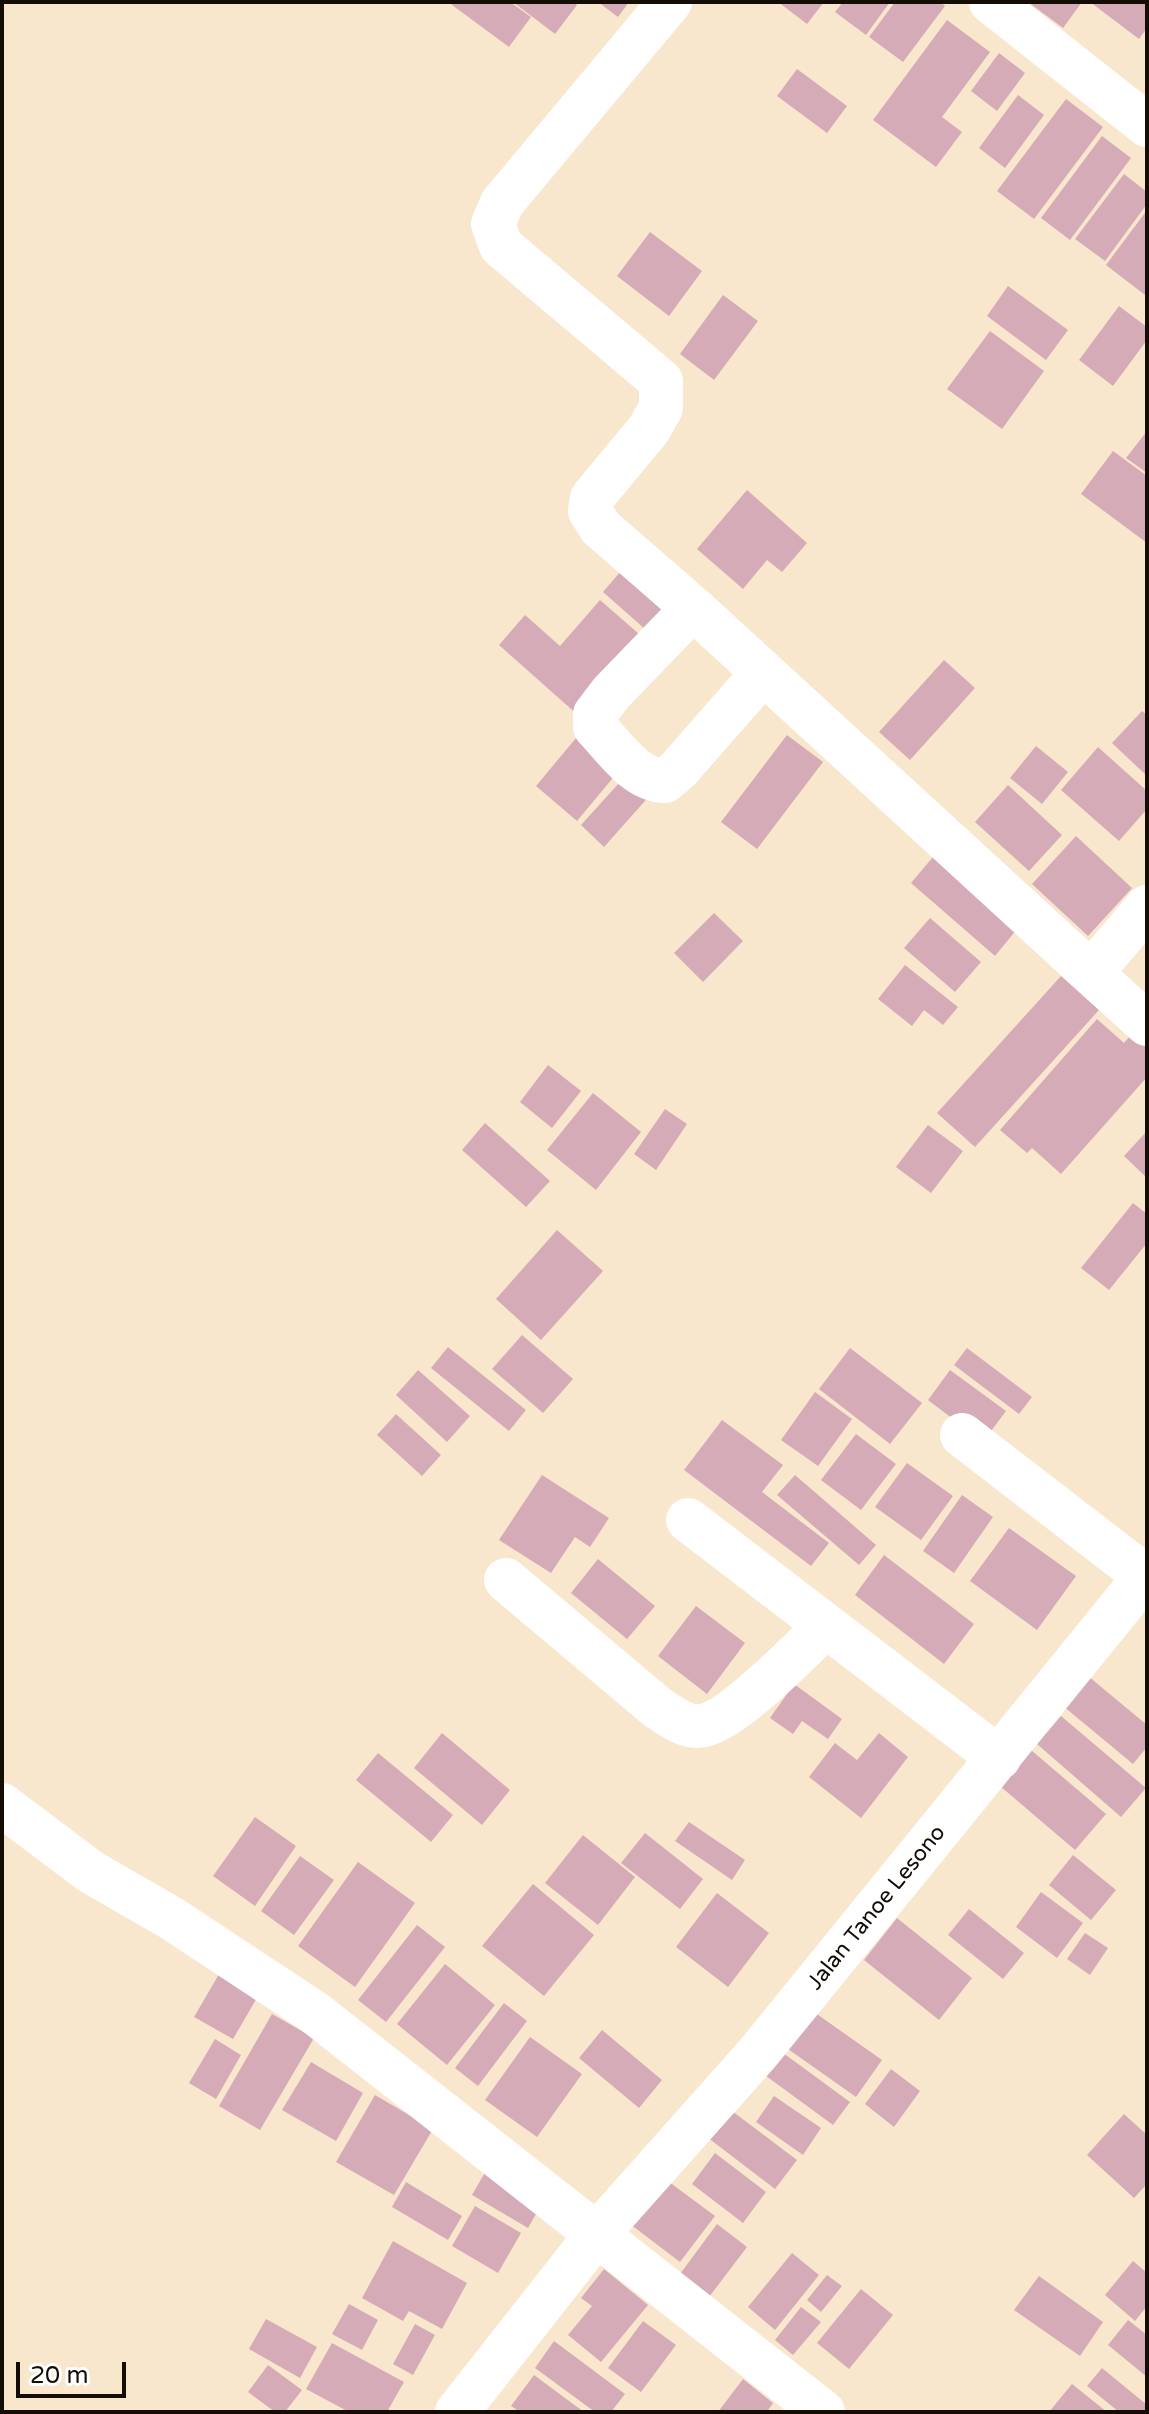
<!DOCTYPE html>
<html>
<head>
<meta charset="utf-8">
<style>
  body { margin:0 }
  #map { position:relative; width:1149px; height:2414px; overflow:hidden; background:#f8e7cd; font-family:"Varela Round",sans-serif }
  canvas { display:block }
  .frame { position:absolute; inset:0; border:4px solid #130d05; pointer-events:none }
  .scale { position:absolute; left:16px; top:2362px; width:110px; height:36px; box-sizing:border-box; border:4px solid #130d05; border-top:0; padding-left:10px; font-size:24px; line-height:28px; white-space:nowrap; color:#130d05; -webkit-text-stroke:6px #fff; paint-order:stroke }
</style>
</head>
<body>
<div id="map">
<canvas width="1149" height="2414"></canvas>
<div class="frame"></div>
<div class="scale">20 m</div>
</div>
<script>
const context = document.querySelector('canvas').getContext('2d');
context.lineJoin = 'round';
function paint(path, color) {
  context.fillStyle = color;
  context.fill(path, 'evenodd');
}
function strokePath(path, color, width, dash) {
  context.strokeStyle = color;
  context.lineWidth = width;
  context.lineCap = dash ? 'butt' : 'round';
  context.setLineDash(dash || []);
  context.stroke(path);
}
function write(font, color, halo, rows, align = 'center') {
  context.font = font + ' "Varela Round",sans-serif';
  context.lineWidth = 6;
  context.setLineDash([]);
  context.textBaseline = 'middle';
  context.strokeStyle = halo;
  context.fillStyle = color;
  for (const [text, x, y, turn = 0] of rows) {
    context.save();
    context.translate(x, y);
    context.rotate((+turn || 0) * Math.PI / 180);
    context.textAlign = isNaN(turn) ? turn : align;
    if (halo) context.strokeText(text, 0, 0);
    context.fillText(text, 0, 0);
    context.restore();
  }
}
const building = new Path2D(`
  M448 2H510L531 17 509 47Z
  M513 2H574L577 5 555 34Z
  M598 2H629L618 17Z
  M778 2H824L807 24Z
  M843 2H890L866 35 835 12Z
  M895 2H940L945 6 903 62 869 37Z
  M1028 2H1082L1063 28Z
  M1090 2H1147V28L1139 39Z
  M947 20 990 52 942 117 962 132 936 167 873 120Z
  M999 53 1025 73 997 111 971 91Z
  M797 69 847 106 827 133 777 96Z
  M1018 95 1044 115 1005 168 979 148Z
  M1066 99 1103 127 1034 219 997 191Z
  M1102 136 1131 158 1070 240 1041 218Z
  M1124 174 1147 192V204L1105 261 1075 239Z
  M1147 210V292L1145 295 1106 265Z
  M650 232 702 271 669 316 617 276Z
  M1008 286 1068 330 1046 360 987 316Z
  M723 295 758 321 714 380 680 354Z
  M1119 306 1147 327V340L1113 386 1079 360Z
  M990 331 1044 371 1002 429 947 389Z
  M1147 431V473L1126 458Z
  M1113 451 1147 476V543L1081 494Z
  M747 490 807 543 782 572 767 560 743 589 697 549Z
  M627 564 679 608 654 637 603 592Z
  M600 600 647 641 580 717 499 645 525 615 560 646Z
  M944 660 975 688 910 760 879 732Z
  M1142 711 1147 715V776L1112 743Z
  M586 726 627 761 577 821 536 786Z
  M787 735 823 762 757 849 721 822Z
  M1036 746 1068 772 1042 804 1010 778Z
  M1098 747 1147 791V809L1119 841 1061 790Z
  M629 772 652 793 604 847 581 825Z
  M1008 785 1062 835 1029 871 975 822Z
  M1076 836 1132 888 1088 936 1032 884Z
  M938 851 1022 923 995 956 911 883Z
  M714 913 743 941 703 982 674 953Z
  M930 918 981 962 955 992 904 948Z
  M905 965 958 1007 943 1025 924 1010 912 1026 878 999Z
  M1061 976 1099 1010 975 1147 937 1113Z
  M1097 1019 1124 1043 1140 1024 1147 1031V1077L1061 1174 1032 1148 1027 1153 1000 1130Z
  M548 1065 581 1091 552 1128 520 1102Z
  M593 1093 641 1132 596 1190 547 1150Z
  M665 1109 687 1124 656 1170 634 1154Z
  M485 1123 550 1181 526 1207 462 1150Z
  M928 1125 963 1151 931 1193 896 1167Z
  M1147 1131V1178L1124 1156Z
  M1133 1203 1147 1214V1243L1109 1290 1081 1268Z
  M557 1230 603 1271 541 1340 496 1299Z
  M522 1335 573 1379 543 1413 492 1369Z
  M448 1347 526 1410 509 1431 431 1368Z
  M850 1348 922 1403 890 1444 819 1389Z
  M967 1348 1032 1397 1019 1414 954 1365Z
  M418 1370 470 1416 447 1442 396 1395Z
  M950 1370 1006 1411 983 1442 928 1400Z
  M815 1392 852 1419 818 1466 781 1440Z
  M396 1414 441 1455 422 1476 377 1435Z
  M722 1420 783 1465 762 1492 829 1543 811 1566 684 1470Z
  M856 1434 896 1464 861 1510 821 1480Z
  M907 1463 953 1496 921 1540 875 1507Z
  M542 1475 609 1518 590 1547 575 1537 551 1573 499 1540Z
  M795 1475 876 1545 859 1565 777 1495Z
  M962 1495 993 1517 954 1573 923 1551Z
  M1009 1528 1076 1576 1037 1630 970 1581Z
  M884 1555 974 1624 944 1664 855 1595Z
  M598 1559 655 1606 627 1639 571 1593Z
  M696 1606 745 1643 707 1694 658 1656Z
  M1088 1676 1147 1725V1747L1133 1764 1063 1706Z
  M794 1684 842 1719 828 1739 802 1721 793 1734 770 1718Z
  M1061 1716 1146 1788 1121 1817 1037 1744Z
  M442 1733 510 1790 482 1825 414 1768Z
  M879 1733 908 1757 861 1818 809 1777 835 1743 857 1760Z
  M1031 1750 1106 1814 1075 1850 1000 1786Z
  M378 1753 453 1815 431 1842 356 1780Z
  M255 1817 296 1846 255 1906 213 1876Z
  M689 1822 745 1860 732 1880 675 1841Z
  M645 1833 703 1879 680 1909 621 1863Z
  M583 1835 635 1877 598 1925 545 1883Z
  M1073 1855 1116 1890 1091 1920 1049 1885Z
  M300 1856 334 1880 294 1935 261 1911Z
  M358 1862 415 1903 355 1987 298 1946Z
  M533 1884 594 1935 544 1996 482 1946Z
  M1041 1892 1083 1923 1057 1958 1016 1927Z
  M717 1893 769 1933 728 1987 676 1947Z
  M969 1909 1024 1953 1003 1979 948 1935Z
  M897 1918 972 1978 939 2020 864 1960Z
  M417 1925 445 1947 386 2022 358 2000Z
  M1085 1933 1108 1948 1090 1975 1067 1959Z
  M445 1964 495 2005 447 2065 397 2024Z
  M222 1969 261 1991 233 2039 194 2017Z
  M504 2003 527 2021 478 2086 455 2068Z
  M814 2012 882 2060 856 2097 788 2049Z
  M272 2014 314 2038 260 2130 219 2106Z
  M602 2030 662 2080 639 2108 579 2058Z
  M530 2037 582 2074 537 2137 485 2100Z
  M215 2039 241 2055 216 2099 189 2083Z
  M779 2050 850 2102 833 2125 762 2073Z
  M311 2062 363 2093 336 2141 282 2110Z
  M891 2069 920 2091 894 2127 865 2104Z
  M375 2095 433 2129 394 2195 336 2162Z
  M774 2096 821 2128 803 2155 756 2122Z
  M724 2105 797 2160 775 2189 703 2134Z
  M1124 2114 1147 2135V2184L1134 2198 1087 2155Z
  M715 2153 766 2192 743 2223 692 2184Z
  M487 2169 543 2202 528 2228 472 2195Z
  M657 2173 715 2216 680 2262 622 2218Z
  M406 2182 462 2216 448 2240 392 2207Z
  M475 2206 521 2233 498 2273 452 2246Z
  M717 2224 747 2247 709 2297 680 2274Z
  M393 2241 467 2283 442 2329 409 2311 403 2321 362 2298Z
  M792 2253 819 2275 775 2330 748 2307Z
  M1133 2261 1147 2273V2306L1135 2321 1105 2295Z
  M604 2269 648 2305 601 2362 568 2335 592 2306 581 2298Z
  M827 2275 842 2286 821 2312 807 2300Z
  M1039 2276 1103 2322 1080 2356 1014 2310Z
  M861 2289 893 2315 849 2369 817 2343Z
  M349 2304 378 2320 362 2350 332 2334Z
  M801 2307 821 2322 793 2355 775 2340Z
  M266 2319 317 2347 300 2378 249 2349Z
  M1128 2320 1147 2335V2377L1108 2345Z
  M643 2321 676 2345 641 2392 608 2368Z
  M415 2324 435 2335 413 2375 393 2364Z
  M554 2341 625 2394 611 2412H595L535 2368Z
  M332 2343 404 2382 387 2412H349L306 2389Z
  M268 2365 302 2390 285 2412H275L248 2392Z
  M1102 2368 1147 2405V2412H1119L1087 2386Z
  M534 2375 584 2412H520L511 2406Z
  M743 2379 773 2403 767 2412H718Z
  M1072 2384 1107 2412H1049Z`);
const minor = new Path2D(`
  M670 2 502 203 493 224 501 246 661 381V408L649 429 592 498 590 511 601 528 693 608 1091 973
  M991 2 1147 125
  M693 608 611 693 595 714V727C615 748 635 780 665 781L678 770 763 673
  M1147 907 1091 973 1147 1024
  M962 1435 1145 1576
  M688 1520 999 1758
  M506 1580 658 1708C669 1715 683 1726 697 1726 728 1727 801 1649 825 1627
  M2 1805 91 1872 171 1918 315 2013 823 2412
  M457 2412 597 2234 758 2053 1147 1574`);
const streetNames = [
  ["Jalan Tanoe Lesono",877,1908,-51]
];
paint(building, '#d5abb8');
strokePath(minor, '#fff', 44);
write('22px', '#130d05', '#fff', streetNames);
</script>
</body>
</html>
